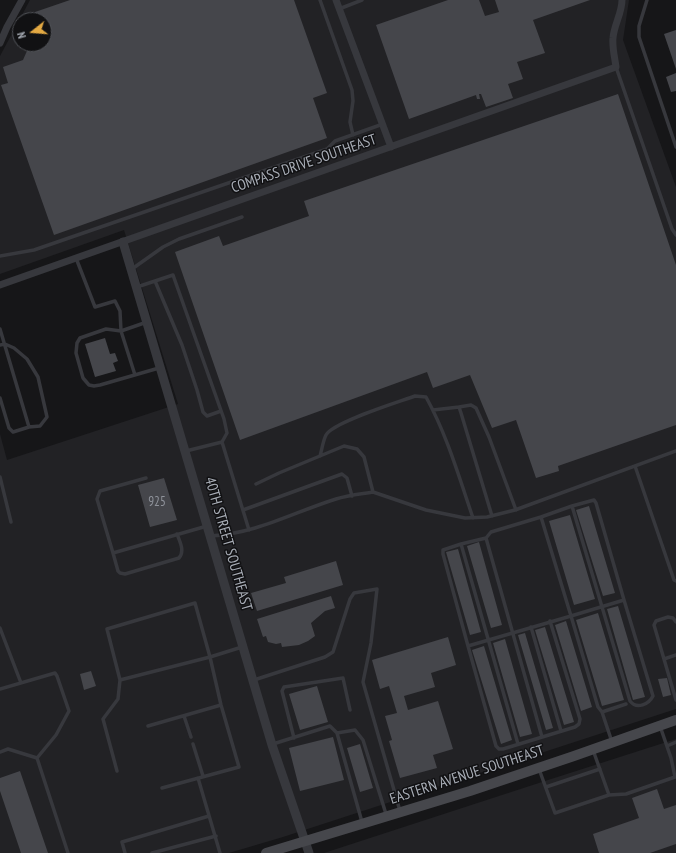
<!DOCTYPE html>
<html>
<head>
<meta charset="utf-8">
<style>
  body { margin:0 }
  #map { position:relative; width:676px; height:853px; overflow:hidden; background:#161618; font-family:"PT Sans Narrow",sans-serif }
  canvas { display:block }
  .north { position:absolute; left:12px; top:12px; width:40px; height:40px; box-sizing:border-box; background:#111113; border:1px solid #4e5055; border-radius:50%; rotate:253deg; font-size:11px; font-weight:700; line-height:16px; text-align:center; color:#a9aeb7 }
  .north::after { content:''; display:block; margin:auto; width:14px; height:18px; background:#e3a943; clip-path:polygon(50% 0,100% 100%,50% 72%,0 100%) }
</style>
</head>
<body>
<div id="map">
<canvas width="676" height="853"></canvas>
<div class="north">N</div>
</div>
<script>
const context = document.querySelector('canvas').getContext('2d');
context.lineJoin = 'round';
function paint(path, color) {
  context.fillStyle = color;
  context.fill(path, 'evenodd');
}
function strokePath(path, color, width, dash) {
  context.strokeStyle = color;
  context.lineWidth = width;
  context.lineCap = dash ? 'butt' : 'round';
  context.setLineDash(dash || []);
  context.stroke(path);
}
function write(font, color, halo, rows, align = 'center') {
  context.font = font + ' "PT Sans Narrow",sans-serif';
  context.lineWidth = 3;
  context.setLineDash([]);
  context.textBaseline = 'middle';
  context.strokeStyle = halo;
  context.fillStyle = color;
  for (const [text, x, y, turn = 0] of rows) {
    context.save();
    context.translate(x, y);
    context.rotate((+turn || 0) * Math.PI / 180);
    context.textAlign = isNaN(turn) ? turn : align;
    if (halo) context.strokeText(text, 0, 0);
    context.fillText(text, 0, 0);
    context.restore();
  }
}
const built = new Path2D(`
  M30 0H629L623 40 676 187V709L283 837 229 853H0V434L7 460 178 404 124 230 0 274V56ZM20 20H44V44H20Z
  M676 739V853H324L545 781Z`);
const building = new Path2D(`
  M70 0H294L327 93 313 98 327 138 54 235 1 85 8 83 3 67 23 60 30 44H44V20H34L38 18 35 12Z
  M448 0H479L485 16 499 12 495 0H590L533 20 545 53 517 62 523 79 508 84 513 98 486 107 481 94H479L480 99H477L476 95 409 119 376 25Z
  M676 30V69L664 34Z
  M676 73V91L671 92 666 77Z
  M618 94 676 265V425L558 466 559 471 536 478 516 420 492 428 470 375 433 388 427 372 240 440 175 252 219 236 223 246 309 216 304 201Z
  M105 338 110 354 115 353 118 361 113 363 116 371 95 377 85 344Z
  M164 478 177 520 150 527 138 485Z
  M589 506 615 593 603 596 576 510Z
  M570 515 595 599 574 605 549 521Z
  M479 542 502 625 491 628 467 546Z
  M458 549 481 632 470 635 446 552Z
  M336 561 343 585 257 611 251 593 286 583 284 577Z
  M331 596 335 608 325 611 311 623 315 636 308 641 299 645 282 647 281 643 276 644 268 642 266 636 263 637 257 619Z
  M618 606 645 697 633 700 607 609Z
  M598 613 624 700 602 706 576 620Z
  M566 621 592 707 581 711 555 625Z
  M545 627 574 722 564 725 535 630Z
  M525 633 553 728 546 730 518 635Z
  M448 637 456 665 431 673 435 687 404 696 408 710 438 701 453 749 433 755 437 768 400 778 389 741 392 740 385 716 397 713 389 686 380 689 372 660Z
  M505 639 532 734 520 737 493 643Z
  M484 646 512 740 501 744 472 650Z
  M91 671 96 686 84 690 80 674Z
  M667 678 671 695 663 697 658 679Z
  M317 686 328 722 300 730 289 694Z
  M333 737 344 780 300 791 289 748Z
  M360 744 373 788 360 792 347 748Z
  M20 771 48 853H21L0 791V778Z
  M657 789 664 809 676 805V844L650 853H599L593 834 639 818 632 798Z`);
const service = new Path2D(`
  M320 0 352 90 353 101 350 122 353 135
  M647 0 639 26V37L676 147
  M339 9 362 0
  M616 67 672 229 676 235
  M0 256 34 250 327 149 335 141 383 124
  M76 258 95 307 115 301 120 311 121 331 135 375
  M132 269 163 247 179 239 242 217
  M155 281 182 345 197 390 203 412 207 416 221 411
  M137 287 173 275 224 419 227 433 222 442 249 530
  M147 322 121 331 106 329 80 338 77 343 76 353 83 378 89 385 94 386 100 385 159 368
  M0 329 29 427
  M0 345 5 344 14 348 27 359 38 377 47 417 40 426 29 427 13 432 9 428 0 398
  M459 407 471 405 476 408 489 437 516 510
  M433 410 459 407 461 413 492 516
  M186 451 222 442
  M320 456C322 449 323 441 326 435 333 422 399 402 415 396L426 397C447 435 459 477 473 518
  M635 466 674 580 676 581
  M0 477 11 522
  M146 478 100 491 97 499 113 553 207 526
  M256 484 279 473 344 446 357 449 364 457 373 492 426 510 465 518 487 517 515 510 676 451
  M243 510 342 474 347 478 352 496
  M210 536C256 534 294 512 336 499 348 495 361 494 373 492
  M486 538 491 532 541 517
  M461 544 518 744
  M113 553 118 571 120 573 125 574 179 558C185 551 180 542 177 534
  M550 621 580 719 579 724 575 727 503 749H499L496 746 468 646 571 616 541 517 572 506
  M676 622 673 618 668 617 656 621 654 625 676 700
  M531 627 561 731
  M0 628 21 683
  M468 646 443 554V550L461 544 486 538 542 737
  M664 659 676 655
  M254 680 325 657 333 652 350 599 354 593 377 589 371 643 363 682 400 811
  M0 689 55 673 57 676 69 711 56 735 37 758
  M602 712 598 707 571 616 624 600 653 696C649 704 637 710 630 701L572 506 594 500 596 503 624 600
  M184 716 191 737
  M148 726 221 705
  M337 733 355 730 363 740 386 814
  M294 738 282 691 284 687 343 678 350 710
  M612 742 602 712 626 704
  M193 744 203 776
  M273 744 330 726 337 733 362 822
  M667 746 676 742
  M593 750 609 795 626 794 675 777 671 758 660 726
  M0 752 8 749 37 758 68 853
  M539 769 555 813 609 795
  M117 771 103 719 118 699 120 680 210 657 195 603 107 629 120 680
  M198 778 220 853
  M546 787 600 769
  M162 788 239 767 221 705 210 657 242 647
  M125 853 122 842 209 816
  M152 853 216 836`);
const minor = new Path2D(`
  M336 0 391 147
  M0 43 7 27 22 0
  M0 285 616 67C615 58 612 48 613 38 614 25 622 13 622 0`);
const tertiary = new Path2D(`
  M123 242 272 745 309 853`);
const secondary = new Path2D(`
  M266 853 470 791 574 756 676 720`);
const numberNames = [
  ["925",157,502]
];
const streetNames = [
  ["COMPASS DRIVE SOUTHEAST",304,164,-19],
  ["40TH STREET SOUTHEAST",228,544,74],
  ["EASTERN AVENUE SOUTHEAST",467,775,-18]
];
paint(built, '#222225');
paint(building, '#45464b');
strokePath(service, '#37383d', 3.5);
strokePath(minor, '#37383d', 7);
strokePath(tertiary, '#37383d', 9);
strokePath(secondary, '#46474c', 10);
write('13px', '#90949c', null, numberNames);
write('15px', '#a9aeb7', '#111113', streetNames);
</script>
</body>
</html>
